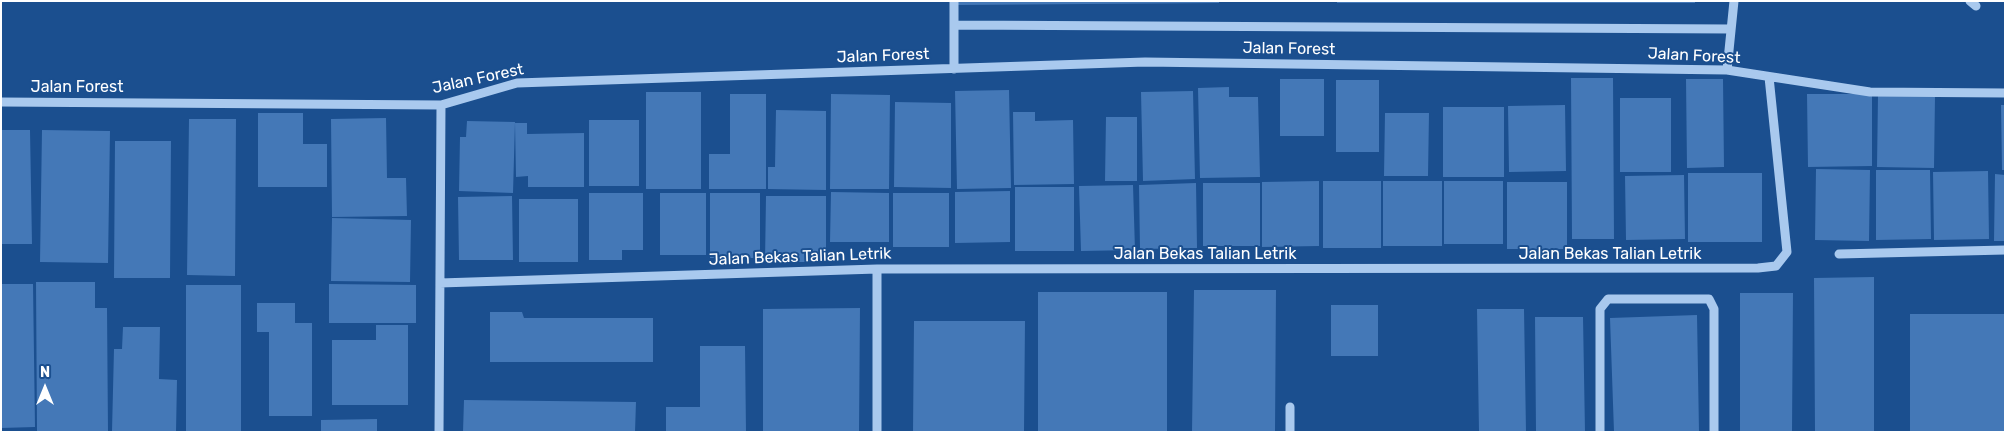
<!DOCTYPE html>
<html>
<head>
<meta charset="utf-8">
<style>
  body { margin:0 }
  #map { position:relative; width:2006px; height:433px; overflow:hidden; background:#1b4f8f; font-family:Rubik,sans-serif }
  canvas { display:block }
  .frame { position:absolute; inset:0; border:2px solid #fff; pointer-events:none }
  .north { position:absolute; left:20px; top:363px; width:50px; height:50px; -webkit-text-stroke:4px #1b4f8f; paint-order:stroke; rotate:0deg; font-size:14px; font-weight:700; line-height:20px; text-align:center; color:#fff }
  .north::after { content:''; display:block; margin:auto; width:18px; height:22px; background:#fff; clip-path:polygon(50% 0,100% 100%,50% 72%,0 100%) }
</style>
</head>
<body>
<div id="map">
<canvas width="2006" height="433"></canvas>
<div class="frame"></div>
<div class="north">N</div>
</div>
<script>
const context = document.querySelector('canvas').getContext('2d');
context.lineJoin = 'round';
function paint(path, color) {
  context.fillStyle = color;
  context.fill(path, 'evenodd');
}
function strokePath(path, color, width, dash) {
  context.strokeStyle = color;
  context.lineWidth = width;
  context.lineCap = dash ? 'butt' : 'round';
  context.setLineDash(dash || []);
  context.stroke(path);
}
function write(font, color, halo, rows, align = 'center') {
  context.font = font + ' Rubik,sans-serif';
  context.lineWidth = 4;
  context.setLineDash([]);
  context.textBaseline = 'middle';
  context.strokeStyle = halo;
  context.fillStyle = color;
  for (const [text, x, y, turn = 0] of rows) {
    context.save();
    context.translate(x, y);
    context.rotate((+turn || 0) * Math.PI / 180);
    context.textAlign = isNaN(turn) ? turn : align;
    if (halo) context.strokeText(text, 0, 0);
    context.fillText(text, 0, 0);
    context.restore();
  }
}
const building = new Path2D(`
  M958 1H1219V3L958 5Z
  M1337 1H1695V3H1337Z
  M1571 78H1613L1614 239H1572Z
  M1280 79H1324V136H1280Z
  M1686 79H1723L1724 167 1687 168Z
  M1336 80H1379V152H1336Z
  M1229 87V97H1258L1260 177 1200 178 1198 88Z
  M1009 90 1011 188 957 189 955 91Z
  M1193 91 1195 179 1143 181 1141 92Z
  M646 92H701V189H646Z
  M730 94H766V189H709V154H730Z
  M831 94 890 95 889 189H830Z
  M1807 94H1872V166L1808 167Z
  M1878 95 1935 96 1934 168 1877 167Z
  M1620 98H1671V172H1620Z
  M895 102 951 103V188L894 187Z
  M1565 105 1566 171 1509 172 1508 106Z
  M2001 105H2005V170H2002Z
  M1443 107H1504V177H1443Z
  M776 110 826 111V190L768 189V167H775Z
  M1013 112H1035V121L1073 120 1074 184 1014 185Z
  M258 113H303V144H327V187H258Z
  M1385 113H1429L1428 176H1384Z
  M1106 117H1137V181H1105Z
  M386 118 387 178H406L407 216 332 217 331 119Z
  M189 119H236L235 276 187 275Z
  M589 120H639V186H589Z
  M467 121 515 122 513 193 459 191 460 137H466Z
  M515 123H527V134L584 133V187H528V176L516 177Z
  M1 130H30L32 244H1Z
  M42 130 110 131 108 263 40 262Z
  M115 141H171L170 278H114Z
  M1816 169 1870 170 1869 241 1815 240Z
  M1876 170H1930L1931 239 1876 240Z
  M1988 171 1989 239 1934 240 1933 172Z
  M1688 173H1762V242H1688Z
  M1995 174 2005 175V241H1994Z
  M1684 175 1685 239 1626 240 1625 176Z
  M1319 181V246L1262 247V182Z
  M1323 181H1381V248H1323Z
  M1383 181H1442V246H1383Z
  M1444 181H1503V244H1444Z
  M1507 182H1567V249H1507Z
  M1196 183 1197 248 1140 249 1139 185Z
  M1203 183H1260V246H1203Z
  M1133 185 1135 250 1081 251 1079 186Z
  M1015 187H1074V251H1015Z
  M1010 191V242L955 243V192Z
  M831 192 889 193V242H830Z
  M589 193H643V250H622V260H589Z
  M660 193H706V255H660Z
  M710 193H760V258H710Z
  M893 193H949V247H893Z
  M512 196 513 260H459L458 197Z
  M766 196H826V262H765Z
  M519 199H578V262H519Z
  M332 218 411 220 410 282 331 281Z
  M1874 277V432H1815L1814 278Z
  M36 282H95V308H107L108 432 37 431Z
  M1 284H33L35 427 1 428Z
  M329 284 416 285V323H329Z
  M186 285H241V432H186Z
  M1194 290H1276L1275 432H1192Z
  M1038 292H1167V432H1038Z
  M1740 293H1793L1792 432H1740Z
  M257 303H295V323H312V416H269V332H257Z
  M1331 305H1378V356H1331Z
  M860 308 859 432H763V309Z
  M1477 309H1524L1526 432H1479Z
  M490 312H522L524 318H653V362H490Z
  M1910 314H2005V432H1910Z
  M1697 315 1699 432H1614L1610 318Z
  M1535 317H1583L1585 432H1536Z
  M914 321H1025L1024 432H913Z
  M376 325H408V405H332V340H376Z
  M123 327H160L159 379 177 380 176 432 112 431 114 349H122Z
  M700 346H745L746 432H666V407H700Z
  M464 400 636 402 635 432H463Z
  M377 419V432H321V420Z`);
const minor = new Path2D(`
  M1970 1 1976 6
  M955 25 1731 29
  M954 69V1
  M1727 70 1734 1
  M1 102 441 105 517 83 1145 62 1727 70 1870 92 2005 93
  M1839 254 2005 250
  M877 269V432
  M440 283 877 269 1758 268 1776 266 1787 252 1769 77
  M1290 407V432
  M439 432 441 105
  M1600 432V309L1608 299H1709L1714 309V432`);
const streetNames = [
  ["Jalan Forest",1289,49,1],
  ["Jalan Forest",883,56,-2],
  ["Jalan Forest",1694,56,3],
  ["Jalan Forest",478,79,-12],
  ["Jalan Forest",77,87],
  ["Jalan Bekas Talian Letrik",1205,254],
  ["Jalan Bekas Talian Letrik",1610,254],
  ["Jalan Bekas Talian Letrik",800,257,-2]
];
paint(building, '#4478b7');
strokePath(minor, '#a9c9ee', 9);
write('16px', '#fff', '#1b4f8f', streetNames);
</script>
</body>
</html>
